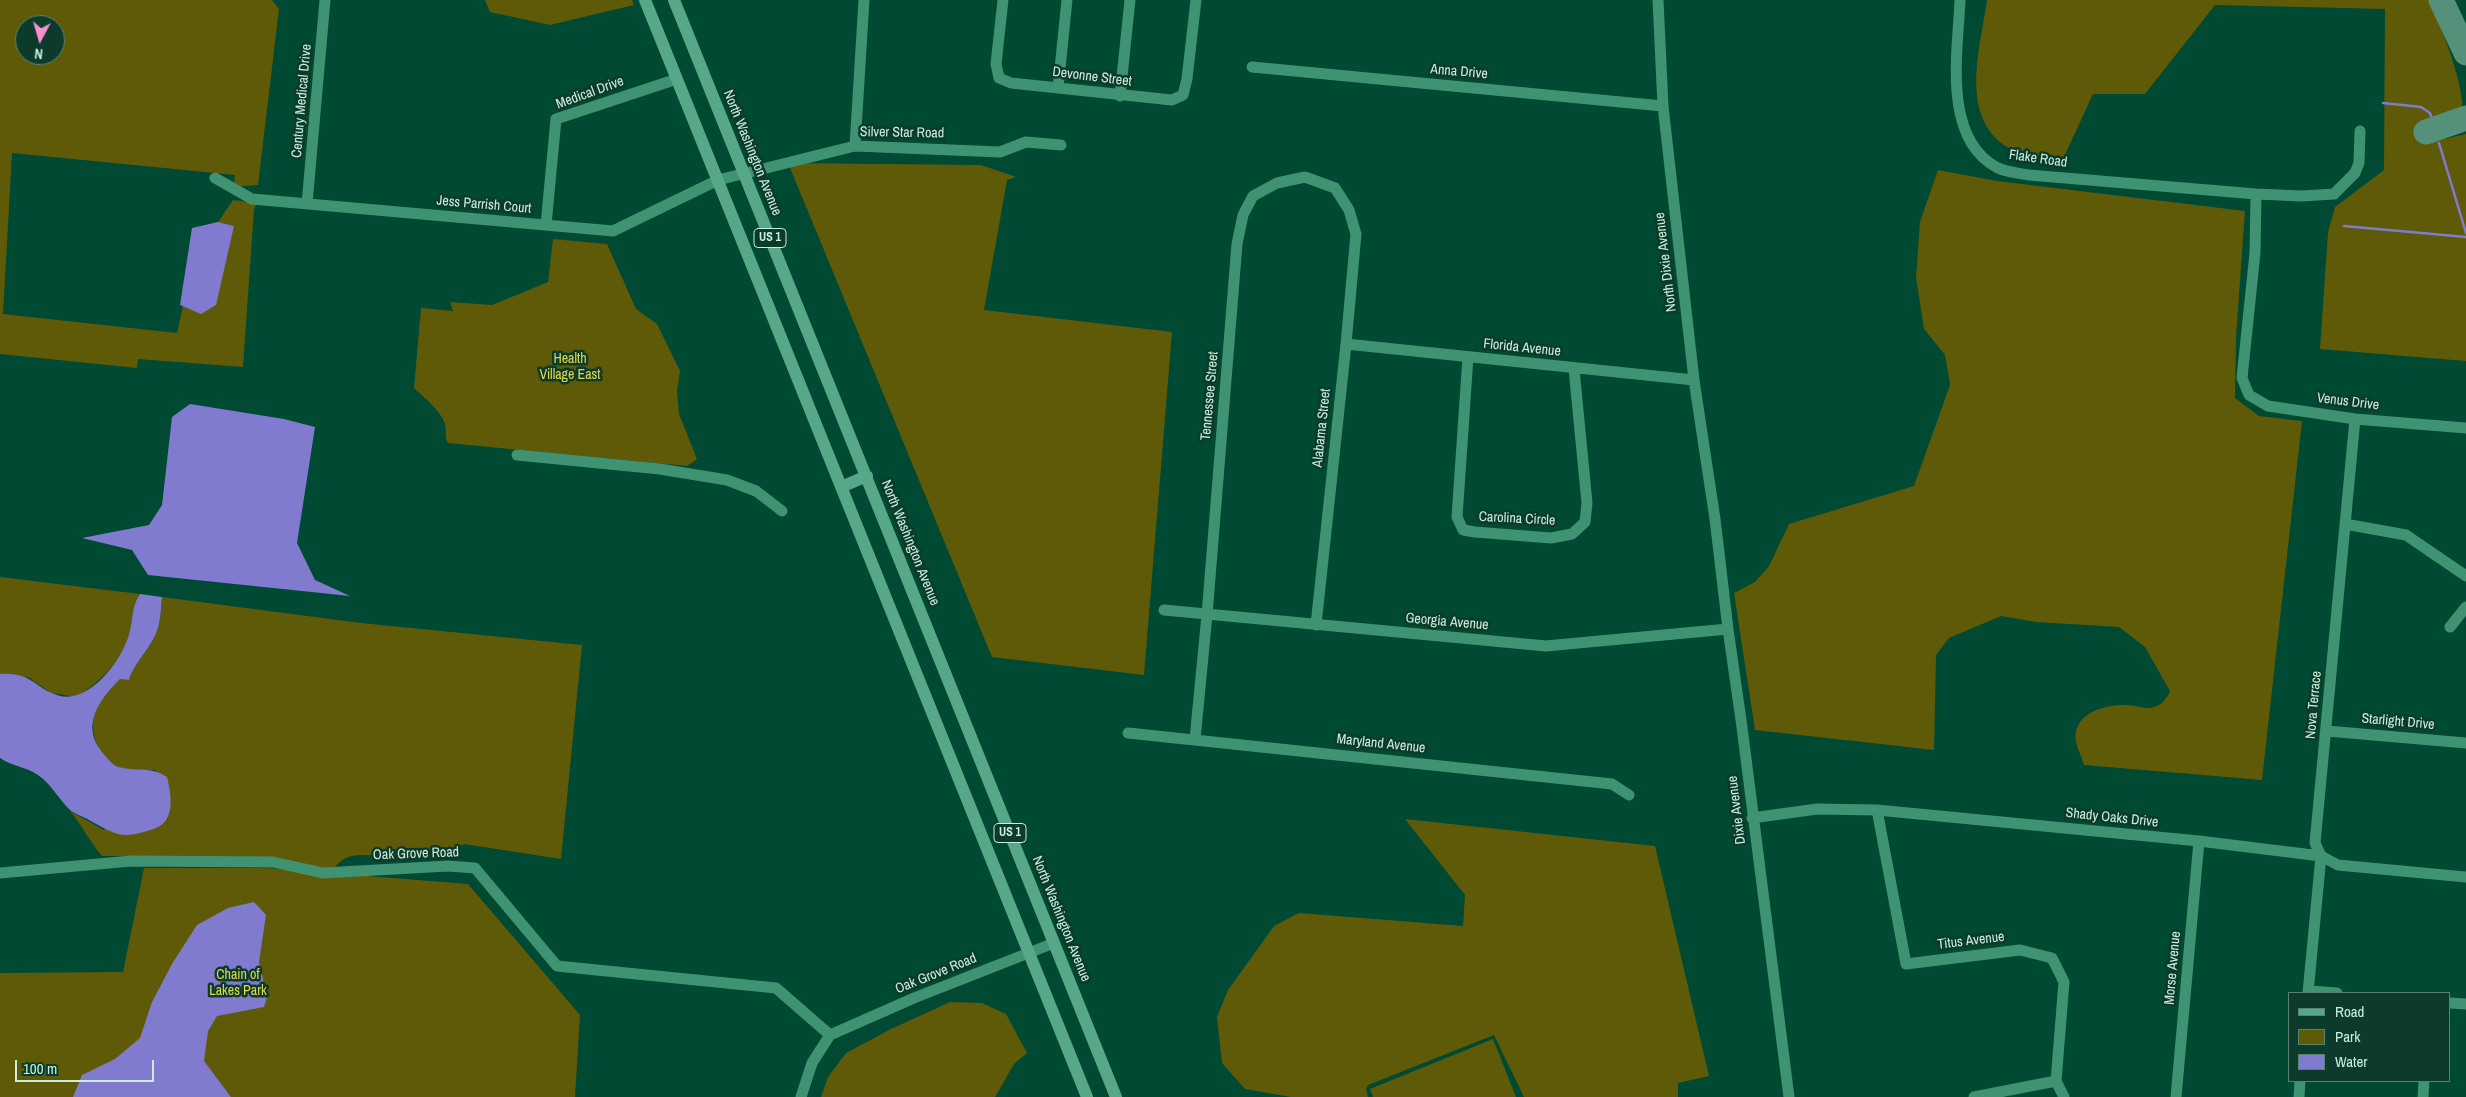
<!DOCTYPE html>
<html>
<head>
<meta charset="utf-8">
<style>
  body { margin:0 }
  #map { position:relative; width:2466px; height:1097px; overflow:hidden; background:#004932; font-family:"Archivo Narrow",sans-serif }
  canvas { display:block }
  .legend { position:absolute; left:2288px; top:992px; width:162px; height:90px; box-sizing:border-box; background:#0d3b2b; border:1px solid #588372; margin:0; padding:6px 9px; list-style:none; font-size:15px; color:#c8efdd }
  .legend li { display:flex; align-items:center; gap:10px; height:25px }
  .legend b { width:25px; border:1px solid #588372 }
  .north { position:absolute; left:15px; top:15px; width:50px; height:50px; box-sizing:border-box; background:#0d3b2b; border:1px solid #588372; border-radius:50%; rotate:186deg; font-size:14px; font-weight:700; line-height:20px; text-align:center; color:#c8efdd }
  .north::after { content:''; display:block; margin:auto; width:18px; height:22px; background:#f890cc; clip-path:polygon(50% 0,100% 100%,50% 72%,0 100%) }
  .scale { position:absolute; left:15px; top:1060px; width:139px; height:22px; box-sizing:border-box; border:2px solid #c8efdd; border-top:0; padding-left:6px; font-size:15px; line-height:18px; white-space:nowrap; color:#c8efdd; -webkit-text-stroke:4px #0d3b2b; paint-order:stroke }
</style>
</head>
<body>
<div id="map">
<canvas width="2466" height="1097"></canvas>
<ul class="legend">
<li><b style="height:6px;background:#57a888"></b>Road</li>
<li><b style="height:14px;background:#5f5a08"></b>Park</li>
<li><b style="height:14px;background:#817bd0"></b>Water</li>
</ul>
<div class="north">N</div>
<div class="scale">100 m</div>
</div>
<script>
const context = document.querySelector('canvas').getContext('2d');
context.lineJoin = 'round';
function paint(path, color) {
  context.fillStyle = color;
  context.fill(path, 'evenodd');
}
function strokePath(path, color, width, dash) {
  context.strokeStyle = color;
  context.lineWidth = width;
  context.lineCap = dash ? 'butt' : 'round';
  context.setLineDash(dash || []);
  context.stroke(path);
}
function write(font, color, halo, rows, align = 'center') {
  context.font = font + ' "Archivo Narrow",sans-serif';
  context.lineWidth = 5;
  context.setLineDash([]);
  context.textBaseline = 'middle';
  context.strokeStyle = halo;
  context.fillStyle = color;
  for (const [text, x, y, turn = 0] of rows) {
    context.save();
    context.translate(x, y);
    context.rotate((+turn || 0) * Math.PI / 180);
    context.textAlign = isNaN(turn) ? turn : align;
    if (halo) context.strokeText(text, 0, 0);
    context.fillText(text, 0, 0);
    context.restore();
  }
}
const green = new Path2D(`
  M0 0H272L279 9 258 185 234 187 235 175 12 153 3 314 177 333 183 306 201 313 234 226 218 222 233 200 257 203 254 209 243 367 138 359 137 368 0 354ZM25 25H55V55H25Z
  M485 0H632L634 5 550 25 490 12Z
  M1987 0H2429C2441 26 2466 88 2462 115L2421 126 2427 143 2466 134V361L2320 349 2328 232 2335 207 2384 170 2385 9 2215 5 2145 94H2093L2063 159C2044 157 2020 156 2004 145 1959 113 1981 44 1987 0Z
  M788 163 981 165 1016 177 1007 180 984 310 1172 332 1144 675 992 657Z
  M1938 170 1997 181 2245 211 2236 337 2235 398 2259 416 2302 421 2262 780 2084 765C2082 758 2078 750 2076 743 2071 713 2105 704 2127 705 2137 705 2145 710 2154 707 2162 705 2167 698 2170 691L2145 647 2119 627 2036 622 2001 616 1949 638 1936 655 1934 750 1755 730 1734 593 1755 582 1769 566 1789 524 1914 486 1950 385 1945 355 1924 329 1916 277 1920 222Z
  M553 239 607 244 636 309 657 324 680 371 677 391 679 414 697 459 687 466 448 443C444 437 447 431 445 424 440 409 424 398 414 388L421 308 453 311 450 302 492 305 548 282Z
  M0 577 140 594C131 606 133 618 130 631 123 661 101 681 76 697L51 693 28 677 0 674Z
  M162 597 361 623 582 645 561 859 464 844 431 857 410 849C395 865 363 848 344 859 340 861 336 866 332 869L129 863 128 856H102C89 841 82 825 70 811L104 830 156 770C144 770 128 771 117 766 91 754 86 716 103 695 108 689 115 684 120 679L129 680C135 660 155 645 159 624 161 615 161 606 162 597Z
  M1405 819 1655 846 1709 1076 1678 1083V1097H1524L1494 1035 1368 1085 1366 1089 1368 1097H1291L1245 1089 1222 1063 1217 1017 1228 990 1274 926 1299 913 1463 926 1465 895Z
  M144 868H267L468 884 580 1015 575 1097H0V973L123 972Z
  M950 1002 982 1003 1006 1014 1027 1053 1014 1064 995 1097H821L828 1077 846 1053 891 1029Z
  M1493 1039 1516 1097H1373L1370 1089Z`);
const water = new Path2D(`
  M218 222 234 226 216 305 201 314 180 305 192 228Z
  M190 404 284 419 315 427 297 543 315 580 350 596 148 575 132 550 82 538 149 525 162 505 172 417Z
  M140 594 162 597C161 606 161 615 159 624 155 645 135 660 129 680L120 679C100 699 80 725 102 752 107 758 112 765 119 767 138 772 150 766 167 777 171 793 176 820 156 828 122 840 118 836 89 820 82 816 74 814 69 809 58 798 51 784 38 775 26 767 12 766 0 758V674C34 672 34 689 60 696 91 703 125 657 130 630 133 617 132 605 140 594Z
  M254 902 266 915 259 962 267 997 264 1007 217 1016 208 1031 204 1061 231 1097H73L82 1075 115 1059 140 1038 152 1002 172 964 197 925 228 908Z`);
const stream = new Path2D(`
  M2383 103 2421 107 2430 113 2432 119
  M2439 143 2466 233
  M2344 226 2466 237`);
const taxiway = new Path2D(`
  M2441 0 2466 53
  M2426 132 2466 118`);
const minor = new Path2D(`
  M1003 0 996 64 999 78 1011 83 1172 100 1183 95 1187 79 1196 0
  M1658 0 1663 106 1694 380 1715 519 1728 629 1742 727 1789 1097
  M1960 0C1958 51 1942 137 1996 167 2004 172 2019 173 2029 175L2256 194 2302 196 2334 194 2355 173 2359 163 2360 131
  M1252 67 1663 106
  M1058 88 1067 0
  M1120 96 1130 0
  M855 146 864 0
  M215 178 252 199 613 231 718 180 855 146 1000 152 1026 142 1061 145
  M2256 194 2255 253 2242 378 2249 395 2268 406 2355 419 2466 428
  M307 204 325 0
  M546 225 556 119 677 79
  M1346 344 1694 380
  M1468 357 1457 517 1463 530 1475 532 1551 538 1572 534 1585 522 1587 503 1574 369
  M517 455 660 469 727 480 756 491 782 511
  M2345 524 2406 535 2466 576
  M1164 610 1546 646 1728 629
  M2450 627 2466 607
  M2327 731 2466 743
  M1128 733 1612 784 1629 795
  M1195 739 1207 615 1237 244 1243 215 1253 196 1277 183 1305 177 1335 188 1349 210 1356 234 1346 344 1316 625
  M1877 810 1906 964 2020 950 2052 958 2064 982 2056 1081 2064 1097
  M1752 818 1817 809 1877 810 2199 841 2321 856 2338 865 2466 877
  M0 873 131 861 273 862 323 873 448 866 475 868 557 966 776 988 830 1035
  M2309 991 2337 993
  M2308 993 2321 856 2315 843 2355 419
  M2450 1003 2466 1004
  M801 1097 812 1063 830 1035 914 998 1054 943
  M1974 1097 2056 1081
  M2176 1097 2199 841
  M2299 1097 2300 1081
  M2423 1097 2424 1081`);
const major = new Path2D(`
  M645 0 1087 1097
  M674 0 1116 1097
  M841 487 867 476`);
const shields = [
  [770,238,32],
  [1010,833,32]
];
const shieldNames = [
  ["US 1",770,238],
  ["US 1",1010,833]
];
const streetNames = [
  ["Anna Drive",1459,72,5],
  ["Devonne Street",1092,77,7],
  ["Medical Drive",590,93,-20],
  ["Century Medical Drive",302,101,-85],
  ["Silver Star Road",902,133,1],
  ["North Washington Avenue",752,153,68],
  ["Flake Road",2038,159,8],
  ["Jess Parrish Court",484,205,5],
  ["North Dixie Avenue",1666,262,-97],
  ["Florida Avenue",1522,348,6],
  ["Tennessee Street",1210,396,-85],
  ["Venus Drive",2348,402,7],
  ["Alabama Street",1322,428,-84],
  ["Carolina Circle",1517,519,3],
  ["North Washington Avenue",910,543,68],
  ["Georgia Avenue",1447,622,5],
  ["Nova Terrace",2314,705,-85],
  ["Starlight Drive",2398,722,5],
  ["Maryland Avenue",1381,744,6],
  ["Dixie Avenue",1737,810,-97],
  ["Shady Oaks Drive",2112,818,6],
  ["Oak Grove Road",416,854,-2],
  ["North Washington Avenue",1061,919,68],
  ["Titus Avenue",1971,941,-7],
  ["Morse Avenue",2173,968,-85],
  ["Oak Grove Road",936,974,-22]
];
const parkNames = [
  ["Health",570,359],
  ["Village East",570,375],
  ["Chain of",238,975],
  ["Lakes Park",238,991]
];
paint(green, '#5f5a08');
paint(water, '#817bd0');
strokePath(stream, '#817bd0', 2.5);
strokePath(taxiway, '#54907a', 25);
strokePath(minor, '#3f9272', 11);
strokePath(major, '#57a888', 12);
for (const [x, y, w] of shields) {
  const box = new Path2D();
  box.roundRect(x - w / 2, y - 9.5, w, 19, 4);
  context.fillStyle = '#0d3b2b';
  context.fill(box);
  strokePath(box, '#c8efdd', 1);
}
write('bold 12px', '#c8efdd', null, shieldNames);
write('14px', '#c8efdd', '#0d3b2b', streetNames);
write('14px', '#e2d84d', '#0d3b2b', parkNames);
</script>
</body>
</html>
